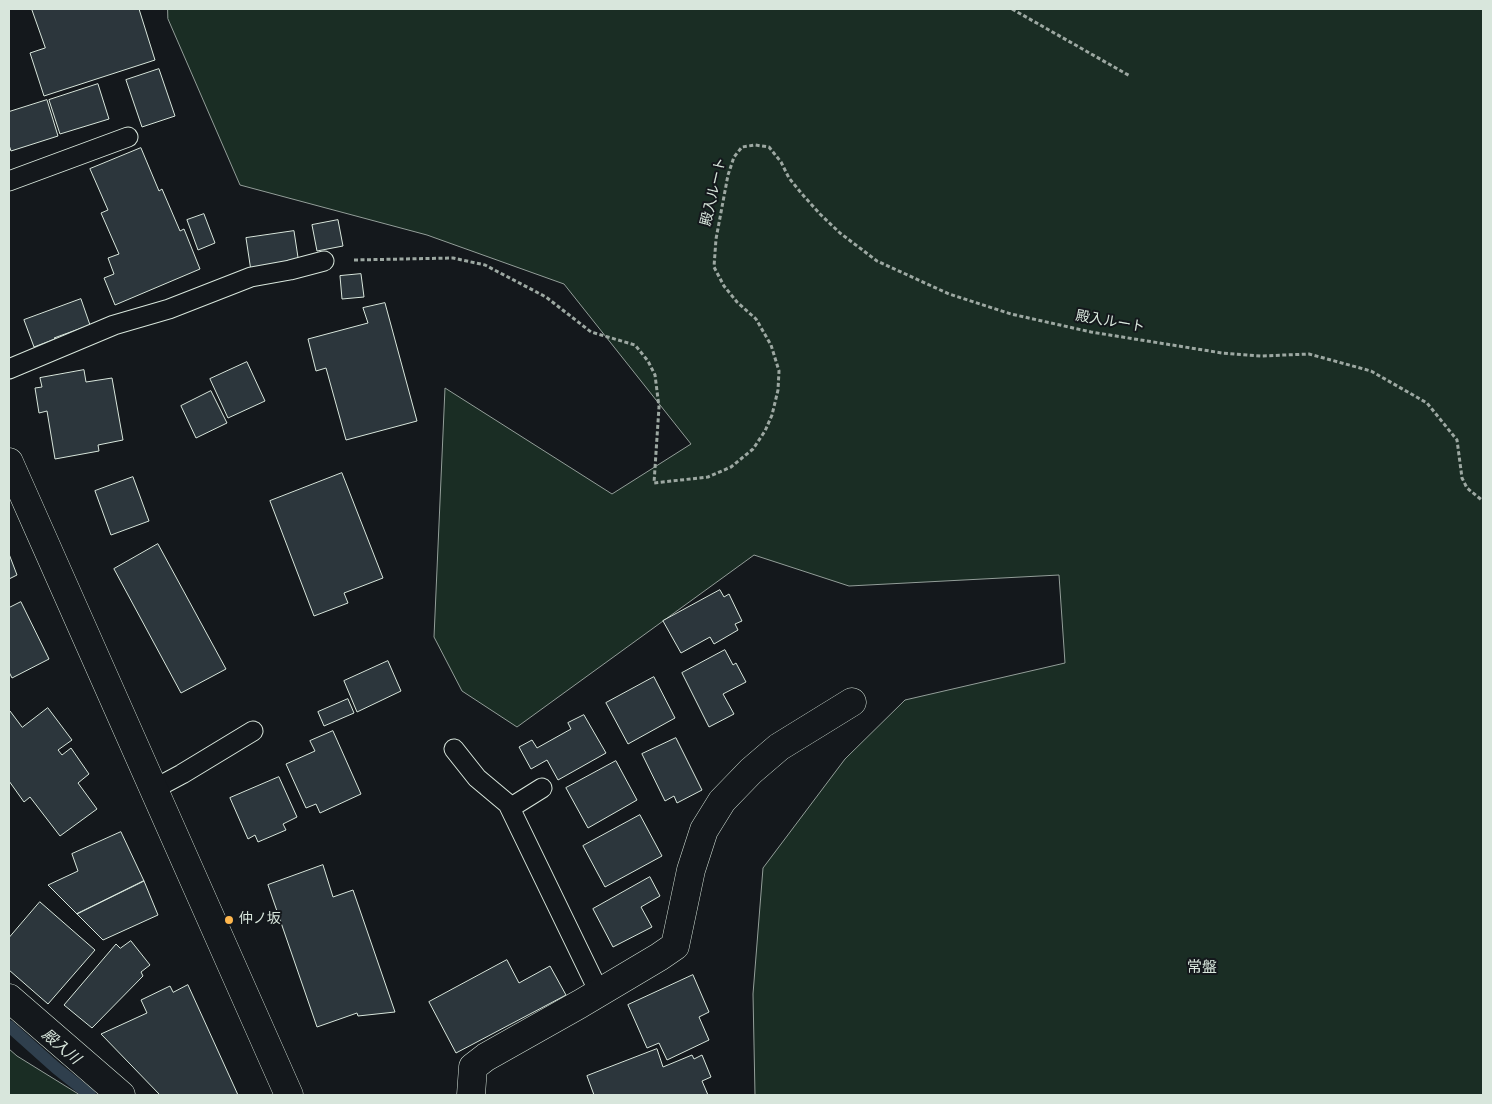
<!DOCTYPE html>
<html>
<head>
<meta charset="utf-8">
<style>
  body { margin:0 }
  #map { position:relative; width:1492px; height:1104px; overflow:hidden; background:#14181c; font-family:Overpass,sans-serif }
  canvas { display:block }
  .frame { position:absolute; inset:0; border:10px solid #d8e6dc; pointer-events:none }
</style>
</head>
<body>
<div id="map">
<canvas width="1492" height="1104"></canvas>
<div class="frame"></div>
</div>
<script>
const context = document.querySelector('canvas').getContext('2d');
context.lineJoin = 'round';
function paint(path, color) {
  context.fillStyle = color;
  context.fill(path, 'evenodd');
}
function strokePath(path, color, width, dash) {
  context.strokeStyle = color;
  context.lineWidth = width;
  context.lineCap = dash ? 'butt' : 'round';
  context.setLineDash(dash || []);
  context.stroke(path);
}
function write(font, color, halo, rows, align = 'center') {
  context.font = font + ' Overpass,"Noto Sans JP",sans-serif';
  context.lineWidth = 4;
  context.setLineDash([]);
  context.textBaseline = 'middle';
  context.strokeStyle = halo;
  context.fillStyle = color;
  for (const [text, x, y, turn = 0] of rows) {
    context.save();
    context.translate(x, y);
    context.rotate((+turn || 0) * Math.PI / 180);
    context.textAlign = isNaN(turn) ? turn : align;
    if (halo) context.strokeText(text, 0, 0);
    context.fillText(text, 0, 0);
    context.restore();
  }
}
const green = new Path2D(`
  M168 9H1483V1095H755L753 994 763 868 845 759 905 700 1065 663 1059 575 849 586 754 555 517 727 462 691 434 637 445 388 612 494 691 444 564 284 427 235 240 185 168 19Z
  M9 1049 17 1056 80 1095H9Z`);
const stream = new Path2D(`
  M9 1026 56 1068 90 1095`);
const building = new Path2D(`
  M32 9H139L155 60 44 96 30 53 45 48Z
  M159 69 175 116 142 127 126 80Z
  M98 84 109 119 60 134 49 100Z
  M47 100 58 136 11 151 9 145V112Z
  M141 148 159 191 162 189 180 231 184 229 200 269 115 305 104 278 114 274 108 258 119 254 101 213 108 210 90 169Z
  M204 214 215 243 198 250 187 220Z
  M338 220 343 246 317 251 312 225Z
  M294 231 299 264 251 271 246 238Z
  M361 274 364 297 342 299 340 276Z
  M81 299 90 325 54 338 55 339 34 347 24 320Z
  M385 303 417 421 346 440 326 368 316 371 308 339 368 323 363 308Z
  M247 362 265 401 228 418 210 379Z
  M84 370 86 382 112 378 123 440 98 445 99 451 55 459 47 411 39 413 35 388 42 387 40 378Z
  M211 391 227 423 196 438 181 406Z
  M342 473 383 578 344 593 348 603 314 616 270 501Z
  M133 477 149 521 111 535 95 491Z
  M158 544 226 669 181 693 114 569Z
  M9 554 17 575 9 579Z
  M720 590 724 597 729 594 742 621 735 624 738 630 714 644 710 637 681 653 663 621Z
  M21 602 49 659 12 678 9 672V608Z
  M725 650 733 665 736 663 746 682 723 694 734 714 709 727 682 673Z
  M388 661 401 691 357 712 344 681Z
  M654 677 675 718 628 744 606 703Z
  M348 699 354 713 324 726 318 712Z
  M48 708 72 740 58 750 62 755 71 748 89 774 78 783 97 809 60 836 30 797 24 802 9 781V712L10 711 22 727Z
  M584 715 606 753 558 780 547 760 531 769 519 747 532 740 537 748 571 729 568 723Z
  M333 731 361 794 320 813 316 804 306 808 286 764 315 751 310 741Z
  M676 738 702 790 677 803 674 796 665 801 642 754Z
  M616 761 637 800 588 828 566 788Z
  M279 777 297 817 283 824 286 830 258 842 255 835 248 839 230 798Z
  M640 815 662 856 605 887 583 846Z
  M121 832 144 881 77 914 48 885 78 871 72 854Z
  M323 865 333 897 353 890 395 1012 358 1016 357 1013 317 1027 268 885Z
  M650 877 660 896 641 907 652 927 613 947 593 909Z
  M144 881 158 915 103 940 77 914Z
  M40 902 95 950 48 1004 9 970V938Z
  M131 941 150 965 141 972 143 976 92 1028 64 1005 116 944 120 948Z
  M507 960 519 983 550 966 566 995 456 1053 429 1002Z
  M693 975 709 1012 699 1017 709 1040 667 1060 659 1043 647 1048 628 1005Z
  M188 985 238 1095H160L101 1034 147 1013 141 1000 170 986 173 992Z
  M657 1049 663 1067 692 1055 694 1059 702 1055 711 1077 702 1081 708 1095H594L587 1076Z`);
const path = new Path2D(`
  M1012 9 1130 76
  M354 260 453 258 485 265 546 297 591 332 635 345 648 361 655 375 659 407 654 483 708 477 731 467 753 449 765 431 772 415 778 390 779 371 771 345 756 319 737 302 724 286 714 267 716 239 728 175 734 157 742 147 755 145 769 147 781 162 789 178 802 194 820 214 840 233 877 261 949 294 1011 314 1091 332 1222 353 1261 356 1309 354 1371 371 1427 403 1457 440 1462 478 1467 488 1483 501`);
const service = new Path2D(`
  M9 181 128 137
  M9 369 114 325 169 309 251 277 290 270 324 261
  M454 749 477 778 508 804 599 992
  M154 789 182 774 253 731
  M510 808 542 788`);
const minor = new Path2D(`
  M9 998 121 1095
  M471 1095 473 1067 486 1057 580 1004 659 957 675 946 691 870 704 830 722 801 751 771 779 747 852 702`);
const tertiary = new Path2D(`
  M9 462 289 1095`);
const markers = [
  [229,920,5,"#ffb74d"]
];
const streetNames = [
  ["殿入ルート",715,192,-77],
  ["殿入ルート",1110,323,10]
];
const poiNames = [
  ["仲ノ坂",239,920]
];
const neighbourhoodNames = [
  ["常盤",1202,969]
];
const waterNames = [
  ["殿入川",60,1048,40]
];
paint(green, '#1a2d24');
strokePath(green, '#939e99', 1);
strokePath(stream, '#2f3f4d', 12);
paint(building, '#2c363c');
strokePath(building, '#d8e6dc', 1);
strokePath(service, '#d8e6dc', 21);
strokePath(minor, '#d8e6dc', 29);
strokePath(tertiary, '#d8e6dc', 29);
strokePath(path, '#9da8a2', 3, [4, 2.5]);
strokePath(service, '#14181c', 19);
strokePath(minor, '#14181c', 28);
strokePath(tertiary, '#14181c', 28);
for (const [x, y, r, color] of markers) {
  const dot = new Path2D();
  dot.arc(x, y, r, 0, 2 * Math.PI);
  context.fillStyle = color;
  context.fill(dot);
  strokePath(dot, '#14181c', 2);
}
write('14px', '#d8e6dc', '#14181c', streetNames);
write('14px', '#d8e6dc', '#14181c', poiNames, 'left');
write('15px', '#d8e6dc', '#14181c', neighbourhoodNames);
write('italic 15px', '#d8e6dc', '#14181c', waterNames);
</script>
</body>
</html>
